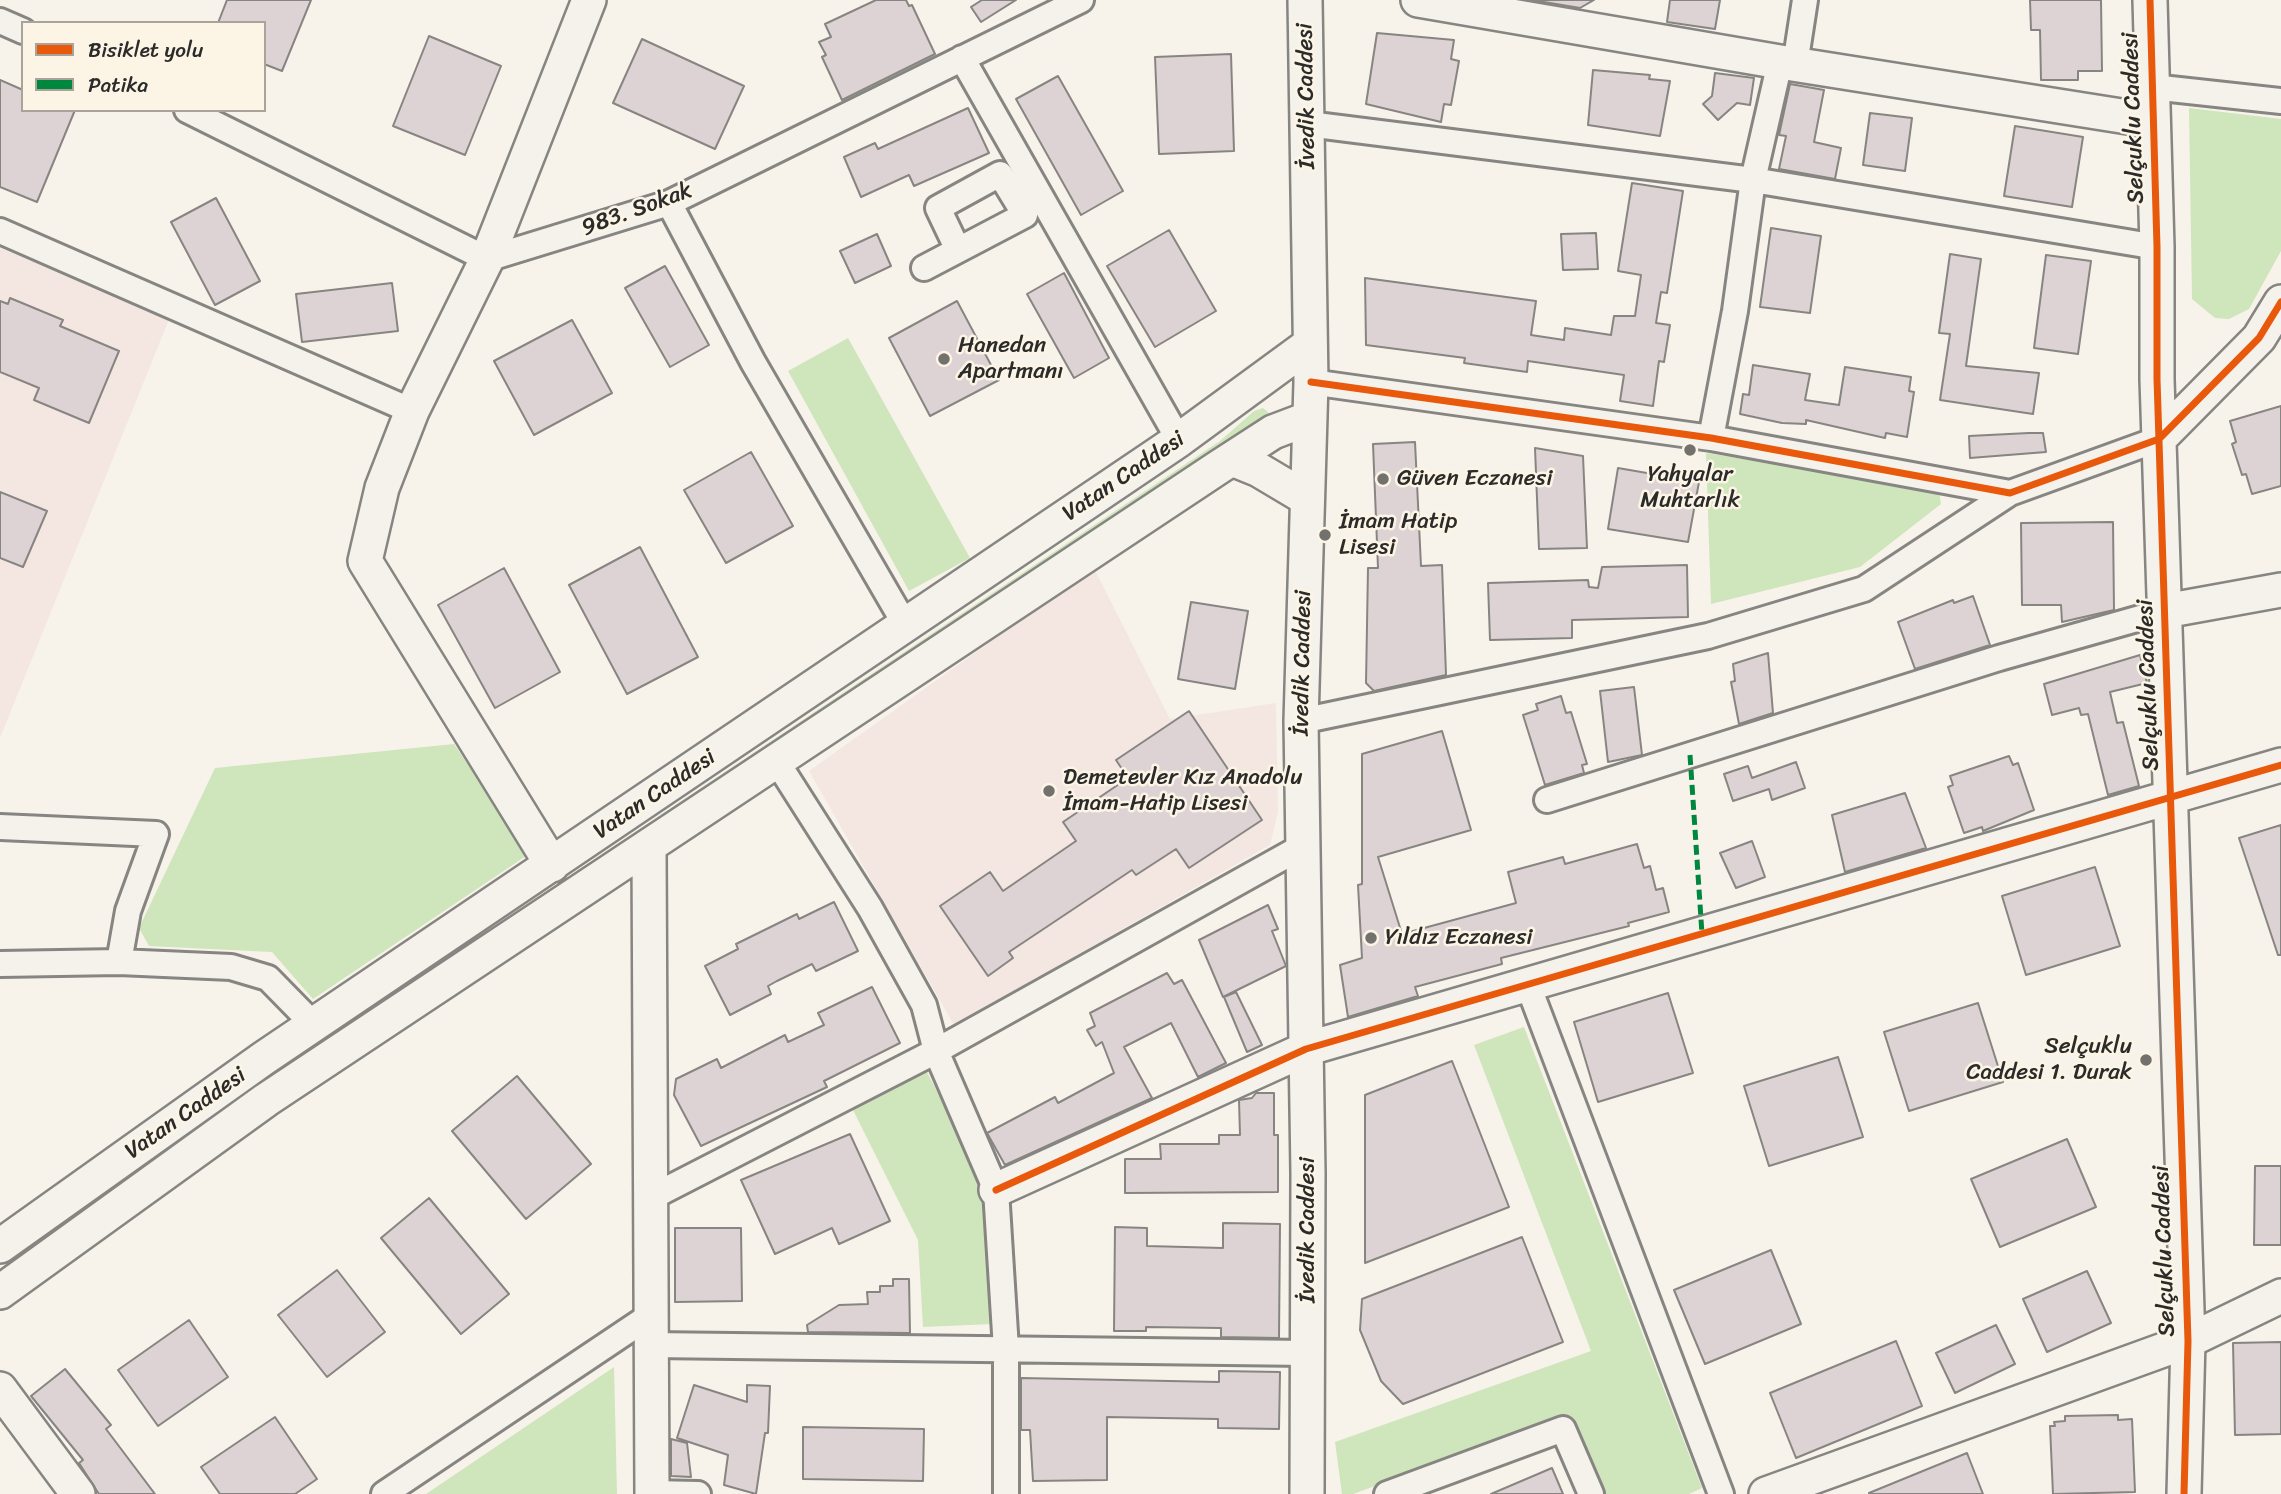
<!DOCTYPE html>
<html>
<head>
<meta charset="utf-8">
<style>
  body { margin:0 }
  #map { position:relative; width:2281px; height:1494px; overflow:hidden; background:#f7f3ea; font-family:Sriracha,sans-serif }
  canvas { display:block }
  .legend { position:absolute; left:21px; top:21px; width:245px; height:91px; box-sizing:border-box; background:#fcf5e5; border:2px solid #a8a49b; margin:0; padding:9px 12px; list-style:none; font-size:21px; color:#2b2b2b }
  .legend li { display:flex; align-items:center; gap:14px; height:35px }
  .legend b { width:35px; border:2px solid #a8a49b }
</style>
</head>
<body>
<div id="map">
<canvas width="2281" height="1494"></canvas>
<ul class="legend">
<li><b style="height:9px;background:#e8590c"></b>Bisiklet yolu</li>
<li><b style="height:9px;background:#00873e"></b>Patika</li>
</ul>
</div>
<script>
const context = document.querySelector('canvas').getContext('2d');
context.lineJoin = 'round';
function paint(path, color) {
  context.fillStyle = color;
  context.fill(path, 'evenodd');
}
function strokePath(path, color, width, dash) {
  context.strokeStyle = color;
  context.lineWidth = width;
  context.lineCap = dash ? 'butt' : 'round';
  context.setLineDash(dash || []);
  context.stroke(path);
}
function write(font, color, halo, rows, align = 'center') {
  context.font = font + ' Sriracha,sans-serif';
  context.lineWidth = 5;
  context.setLineDash([]);
  context.textBaseline = 'middle';
  context.strokeStyle = halo;
  context.fillStyle = color;
  for (const [text, x, y, turn = 0] of rows) {
    context.save();
    context.translate(x, y);
    context.rotate((+turn || 0) * Math.PI / 180);
    context.textAlign = isNaN(turn) ? turn : align;
    if (halo) context.strokeText(text, 0, 0);
    context.fillText(text, 0, 0);
    context.restore();
  }
}
const built = new Path2D(`
  M0 248 170 317 0 738Z
  M1094 568 1170 719 1276 703 1278 812 1270 845 954 1025 809 771Z`);
const green = new Path2D(`
  M2189 108 2281 119V251L2249 309 2229 319 2215 318 2192 299Z
  M848 338 970 558 909 591 788 371Z
  M1263 408 1269 413 1268 418 0 1272 306 1052 1220 441 1254 411Z
  M1706 453 1939 490 1941 504 1860 567 1711 604Z
  M454 744 529 854 313 999 272 952 149 946 139 928 215 768Z
  M1524 1027 1702 1488 1689 1494H1602L1564 1417 1353 1494H1342L1335 1442 1591 1351 1474 1045Z
  M926 1070 980 1177 990 1212 992 1324 923 1327 918 1240 853 1110Z
  M614 1367 617 1494H426Z`);
const building = new Path2D(`
  M227 0H311L282 71 264 64V23H218Z
  M876 0H906L909 6 912 5 935 54 842 100 822 57 826 55 819 42 831 37 825 24Z
  M982 0H1016L981 22 971 7Z
  M1532 0H1594L1580 8Z
  M1670 0H1720L1715 29 1667 22Z
  M2030 0H2101L2102 71H2078V80H2041L2040 30H2031Z
  M1377 33 1454 40 1451 59 1459 61 1451 105 1444 104 1441 122 1366 104Z
  M429 36 501 66 465 155 393 126Z
  M642 39 744 86 715 149 613 103Z
  M1231 54 1234 151 1159 154 1155 57Z
  M1593 70 1650 75 1649 79 1670 81 1660 136 1588 125Z
  M1715 73 1754 78 1750 105 1737 103 1718 120 1703 104 1712 96Z
  M1058 76 1123 191 1081 215 1016 99Z
  M0 80 23 90V110H75L37 202 0 187Z
  M1790 84 1824 90 1814 142 1841 148 1835 179 1779 169 1786 136 1779 135Z
  M968 108 989 153 914 186 909 175 861 197 844 157 875 143 878 149Z
  M1870 113 1912 118 1905 171 1863 165Z
  M2015 126 2083 137 2072 207 2004 196Z
  M1632 183 1683 191 1667 293 1661 292 1656 323 1670 325 1664 362 1659 361 1653 406 1620 401 1624 375 1528 361 1527 372 1464 363 1465 358 1366 345 1365 278 1536 301 1531 335 1564 340 1565 328 1611 335 1614 316H1635L1641 275 1618 271Z
  M216 198 260 281 215 305 171 222Z
  M1771 228 1821 236 1810 313 1760 307Z
  M1169 230 1216 311 1155 347 1107 266Z
  M1596 233 1598 269 1563 270 1561 234Z
  M877 234 891 266 855 283 840 251Z
  M1950 254 1981 259 1966 366 2039 373 2033 414 1940 400 1950 334 1939 333Z
  M2046 255 2091 261 2078 354 2034 348Z
  M665 266 709 345 670 367 625 288Z
  M1064 273 1109 358 1074 378 1027 294Z
  M392 283 398 331 302 342 296 294Z
  M10 298 63 320 60 326 119 351 89 423 34 400 39 388 0 372V301L8 304Z
  M957 301 999 380 930 416 889 338Z
  M572 320 612 393 534 435 494 361Z
  M1753 365 1810 374 1805 400 1839 405 1845 367 1911 377 1909 391 1914 392 1907 437 1886 433 1885 438 1806 420V424L1782 423 1740 414 1743 394 1749 395Z
  M2281 406V486L2252 494 2246 474 2242 475 2232 444 2236 442 2230 421Z
  M2029 433H2043L2046 452 1970 458 1969 436Z
  M1415 442 1421 566 1442 565 1446 675 1374 691 1366 683 1368 568H1378L1373 444Z
  M1535 448 1583 456 1587 548 1539 549Z
  M751 452 793 526 726 563 684 490Z
  M1618 468 1699 482 1688 542 1608 529Z
  M0 492 47 511 23 567 0 558Z
  M2113 522 2114 610 2062 622 2061 605H2022L2021 523Z
  M640 547 698 657 627 694 569 585Z
  M1687 565 1688 617 1572 620V638L1490 640 1488 583 1588 580 1589 587 1598 588 1602 567Z
  M504 568 560 672 495 708 438 605Z
  M1973 596 1990 645 1915 669 1898 622 1953 600 1954 603Z
  M1191 602 1248 611 1235 689 1178 679Z
  M1768 653 1773 713 1739 724 1731 682 1735 681 1733 664Z
  M2140 655 2147 683 2110 692 2117 723 2123 722 2139 786 2108 795 2088 714 2081 715 2079 708 2052 715 2044 684Z
  M1634 687 1642 755 1608 762 1600 691Z
  M1561 696 1566 713 1571 712 1587 764 1582 765 1584 773 1545 785 1523 715 1538 710 1536 704Z
  M1189 711 1262 820 1189 868 1176 849 1136 875 1132 870 1009 952 1013 958 988 976 940 906 990 872 1003 891 1076 841 1063 822 1128 778 1116 760Z
  M1442 731 1471 830 1378 857 1402 934 1516 903 1508 872 1563 857 1565 864 1637 844 1644 868 1650 866 1656 890 1663 888 1669 912 1628 923 1629 926 1501 958 1502 964 1415 987 1418 996 1348 1017 1340 965 1362 958 1358 885 1362 884V754Z
  M2009 756 2013 765 2018 763 2034 810 1983 831 1982 827 1964 833 1948 787 1953 785 1950 776Z
  M1796 762 1805 788 1772 800 1769 789 1733 801 1724 774 1748 766 1752 778Z
  M1905 793 1926 848 1845 872 1832 815Z
  M2281 825V955H2278L2239 838Z
  M1752 841 1765 877 1736 888 1720 853Z
  M2095 867 2120 946 2026 975 2002 896Z
  M834 902 858 951 816 971 812 964 777 981 768 986 771 994 730 1015 705 966 738 949 736 944 797 914 799 919Z
  M1268 905 1278 929 1272 931 1286 966 1223 997 1199 940Z
  M1167 973 1174 984 1182 980 1226 1063 1198 1077 1171 1023 1124 1047 1152 1098 1005 1165 987 1133 1055 1097 1058 1103 1114 1073 1102 1042 1096 1046 1087 1030 1095 1026 1090 1013Z
  M872 987 900 1043 824 1081 827 1087 701 1146 674 1095 676 1079 717 1059 721 1068 785 1035 788 1042 824 1025 818 1013Z
  M1236 992 1262 1045 1247 1052 1224 997Z
  M1668 993 1693 1073 1598 1102 1574 1022Z
  M1978 1003 2003 1082 1909 1111 1884 1032Z
  M1838 1057 1863 1137 1769 1166 1744 1086Z
  M1452 1061 1509 1207 1365 1263V1095Z
  M517 1076 591 1164 526 1219 452 1131Z
  M1256 1093H1274V1135H1278V1192L1125 1193V1159H1161L1160 1144H1219V1135H1240L1239 1100 1252 1098Z
  M850 1134 890 1221 839 1244 832 1228 775 1254 741 1180Z
  M2067 1139 2096 1207 2000 1247 1971 1179Z
  M2255 1166H2281V1245H2254Z
  M429 1198 509 1294 461 1334 381 1238Z
  M1223 1223 1280 1224 1279 1338 1221 1337V1328L1146 1327V1331H1114L1115 1227 1147 1228V1246L1223 1248Z
  M675 1228H741L742 1301 675 1302Z
  M1522 1237 1563 1342 1403 1404 1381 1381 1360 1330 1362 1299Z
  M1771 1250 1801 1324 1705 1364 1674 1290Z
  M337 1270 385 1332 327 1377 278 1315Z
  M2087 1271 2111 1323 2047 1352 2023 1299Z
  M893 1279H909L910 1333 808 1332 807 1325 839 1305 868 1304 867 1292H880V1286H893Z
  M189 1320 228 1377 158 1426 118 1370Z
  M1996 1325 2015 1364 1955 1393 1936 1353Z
  M1896 1341 1922 1406 1796 1458 1770 1393Z
  M2281 1342V1434L2235 1435 2233 1343Z
  M65 1369 111 1425 106 1429 155 1494H99L97 1491 79 1463 83 1460 31 1396Z
  M1219 1371 1280 1372 1279 1429 1218 1428V1419L1107 1417V1480L1033 1481 1030 1430H1021V1378L1219 1382Z
  M694 1385 747 1402V1385L770 1386 768 1433H765L756 1494 724 1485 728 1455 677 1438Z
  M2118 1415V1420L2132 1419 2135 1492 2053 1494 2050 1426H2055L2054 1422 2065 1421V1416Z
  M275 1417 317 1479 295 1494H220L201 1467Z
  M803 1427 924 1429 923 1481 803 1479Z
  M671 1439 687 1443 691 1477 671 1476Z
  M1967 1453 1983 1494H1869V1493Z
  M1552 1468 1563 1494H1491Z`);
const street = new Path2D(`
  M0 21 23 31
  M962 58 1179 440
  M1795 65 1805 0
  M2152 87 2281 101
  M187 110 487 259 669 203 1081 0
  M1308 124 1753 180 2157 247
  M669 203 753 362 906 626
  M0 231 412 411
  M924 268 1025 215 1000 174 938 208 958 250
  M1311 382 1711 438 2010 493 2159 439
  M1711 438 1735 311 1753 180 1780 62
  M1301 721 1708 636 1864 589 2010 493
  M777 762 870 908 924 1005 936 1051 996 1190 1006 1349V1494
  M1547 800 1999 658 2165 611
  M0 827 156 834 128 911 119 962
  M0 964 119 962 231 967 268 978 315 1026
  M1528 985 1721 1494
  M650 1198 936 1051 1305 845
  M651 1345 1308 1353
  M652 1493 698 1494
  M384 1494 651 1315
  M1387 1494 1563 1429 1591 1494`);
const secondary = new Path2D(`
  M1305 0 1311 382 1301 721 1308 1173 1307 1494
  M1418 0 1780 62 2153 121
  M2150 0 2157 247V379L2188 1341 2184 1494
  M2159 439 2259 338 2281 302
  M1232 459 1259 470 1306 498
  M2165 611 2281 590
  M649 847 652 1494
  M552 865 365 561 382 488 412 411 487 259 589 0
  M996 1190 1306 1049 2281 765
  M0 1246 264 1058 1179 440 1310 344
  M0 1292 266 1100 1219 467 1273 432 1310 418
  M0 1389 78 1494
  M1766 1494 2188 1341 2281 1296`);
const quiet = new Path2D(`
  M1690 755 1702 934`);
const cycleway = new Path2D(`
  M2150 0 2157 247V379L2188 1341 2184 1494
  M1311 382 1711 438 2010 493 2159 439 2259 338 2281 302
  M996 1190 1306 1049 2281 765`);
const markers = [
  [944,359,7,"#72716e"],
  [1690,450,7,"#72716e"],
  [1383,479,7,"#72716e"],
  [1325,535,7,"#72716e"],
  [1049,791,7,"#72716e"],
  [1371,938,7,"#72716e"],
  [2146,1060,7,"#72716e"]
];
const streetNames = [
  ["İvedik Caddesi",1307,96,-91],
  ["Selçuklu Caddesi",2134,118,-92],
  ["983. Sokak",637,210,-20],
  ["Vatan Caddesi",1124,477,-34],
  ["İvedik Caddesi",1303,663,-89],
  ["Selçuklu Caddesi",2149,685,-92],
  ["Vatan Caddesi",655,795,-34],
  ["Vatan Caddesi",186,1114,-35],
  ["İvedik Caddesi",1308,1230,-90],
  ["Selçuklu Caddesi",2165,1251,-92]
];
const poiNames = [
  ["Hanedan",958,346],
  ["Apartmanı",958,372],
  ["Yahyalar",1690,475,"center"],
  ["Muhtarlık",1690,501,"center"],
  ["Güven Eczanesi",1397,479],
  ["İmam Hatip",1339,522],
  ["Lisesi",1339,548],
  ["Demetevler Kız Anadolu",1063,778],
  ["İmam-Hatip Lisesi",1063,804],
  ["Yıldız Eczanesi",1385,938],
  ["Selçuklu",2132,1047,"right"],
  ["Caddesi 1. Durak",2132,1073,"right"]
];
paint(built, '#f4e7e2');
paint(green, '#cfe5bc');
paint(building, '#ded3d4');
strokePath(building, '#878581', 2);
strokePath(street, '#878581', 30);
strokePath(secondary, '#878581', 38);
strokePath(street, '#f5f2ec', 24);
strokePath(secondary, '#f5f2ec', 33);
strokePath(quiet, '#00873e', 5, [10, 5]);
strokePath(cycleway, '#e8590c', 7);
for (const [x, y, r, color] of markers) {
  const dot = new Path2D();
  dot.arc(x, y, r, 0, 2 * Math.PI);
  context.fillStyle = color;
  context.fill(dot);
  strokePath(dot, '#fcf5e5', 2.5);
}
write('23px', '#2b2b2b', '#fcf5e5', streetNames);
write('23px', '#2b2b2b', '#fcf5e5', poiNames, 'left');
</script>
</body>
</html>
